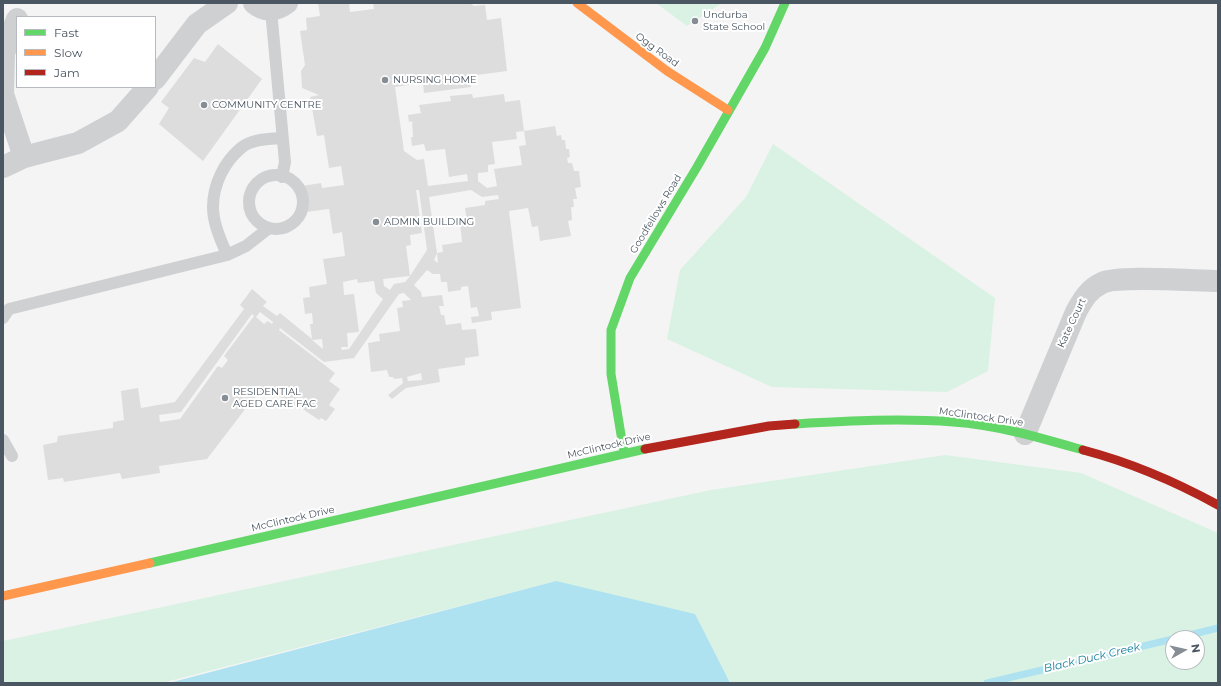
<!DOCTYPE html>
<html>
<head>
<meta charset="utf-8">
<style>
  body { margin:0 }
  #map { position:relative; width:1221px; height:686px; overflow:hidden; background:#f4f4f4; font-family:Montserrat,sans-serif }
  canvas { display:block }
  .frame { position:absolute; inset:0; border:4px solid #4a5661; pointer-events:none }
  .legend { position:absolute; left:16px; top:16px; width:140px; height:72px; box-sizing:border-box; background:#fff; border:1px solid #b7bbc0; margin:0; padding:5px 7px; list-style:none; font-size:12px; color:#4a5661 }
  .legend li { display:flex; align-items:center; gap:8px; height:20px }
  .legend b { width:20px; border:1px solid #b7bbc0 }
  .north { position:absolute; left:1165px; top:630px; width:40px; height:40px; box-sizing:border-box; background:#fff; border:1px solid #b7bbc0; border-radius:50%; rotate:82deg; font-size:11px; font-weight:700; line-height:16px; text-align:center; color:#4a5661 }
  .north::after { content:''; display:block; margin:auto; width:14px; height:18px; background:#868d94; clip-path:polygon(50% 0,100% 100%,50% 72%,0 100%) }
</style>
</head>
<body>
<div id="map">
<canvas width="1221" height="686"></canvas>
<div class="frame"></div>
<ul class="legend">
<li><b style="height:5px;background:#63d668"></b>Fast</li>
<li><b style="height:5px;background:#ff974d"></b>Slow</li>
<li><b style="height:5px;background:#b3261e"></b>Jam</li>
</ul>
<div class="north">N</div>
</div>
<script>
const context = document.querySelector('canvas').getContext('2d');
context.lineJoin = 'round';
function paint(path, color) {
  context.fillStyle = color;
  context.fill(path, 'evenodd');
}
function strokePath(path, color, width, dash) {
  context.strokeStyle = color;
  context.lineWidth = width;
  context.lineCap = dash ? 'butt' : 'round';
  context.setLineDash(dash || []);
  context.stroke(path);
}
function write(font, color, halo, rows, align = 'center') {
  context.font = font + ' Montserrat,sans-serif';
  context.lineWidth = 4;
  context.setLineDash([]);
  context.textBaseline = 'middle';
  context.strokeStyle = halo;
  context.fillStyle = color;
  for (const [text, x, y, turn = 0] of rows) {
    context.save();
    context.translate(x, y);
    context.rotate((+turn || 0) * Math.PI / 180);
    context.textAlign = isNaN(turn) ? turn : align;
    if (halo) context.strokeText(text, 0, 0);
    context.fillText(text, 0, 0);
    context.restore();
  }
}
const green = new Path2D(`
  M656 3H722L687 26Z
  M773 144 995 298 988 371 947 392 772 387 667 339 680 270 746 197Z
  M945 455 1081 473 1218 533V683H730L728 678 556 581 162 683H3V641L711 490ZM1173 638H1197V662H1173Z`);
const water = new Path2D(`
  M556 581 695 614 730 683H169Z`);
const stream = new Path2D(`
  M1177 638 1218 628
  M987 683 1173 639`);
const building = new Path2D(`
  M318 3H349L350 12 374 9 373 3H470L474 6 485 5 487 20 501 18 507 71 469 76 471 87 424 93 423 83 395 87 404 151 417 160 424 159 428 186 468 181 467 174 449 177 445 149 426 151 424 144 412 146 411 137H413L412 121 409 122 408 115 421 113 419 105 451 101 450 96 472 94 473 98 504 94 505 102 520 100 524 131 516 132 517 139 492 142 495 164 488 165V172L478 173V181L487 188 497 186 494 169 522 165 519 146 526 145 524 131 555 126 557 136 561 135 562 140H565L566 149H569L570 157 567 158 568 163H572L574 171H579L581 187 575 188 577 199H573L574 207H571L572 220 568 221 571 236 540 241 538 226 532 227 528 208 509 211 521 308 491 312 492 320 472 323 471 317 479 316 477 307 471 308 468 286 461 287V290L448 292 447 282H441L440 274H433L427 270 414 285 421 292 422 297 442 295 444 306H439L441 315H444L446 325 461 323 462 330 476 329 479 356 465 358V365L438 369 440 382 406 388 392 399 388 395 403 383 402 378 394 379 393 377H389L387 370 371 372 368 343 380 341 379 334 400 331 397 308 403 307 402 301 411 300 404 293 399 294 354 358 324 362 280 328 279 330 335 373 329 381 340 389 329 405 335 409 326 421 321 418 319 420 298 406 296 409 266 386 246 408 207 459 159 466 160 473 122 479 120 473 64 482 63 478 48 480 43 445 57 442 58 436 113 428V422L124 420 121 391 138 388 141 408 175 402 244 309 240 305 252 289 267 302 263 306 277 316 280 313 312 339 310 324H313L312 313 305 314 303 298 310 297 309 287 327 284 323 259 345 256 342 232 333 234 329 209 306 212 302 186 321 183 322 188 344 185 341 166 329 168 324 135 317 136 310 97 319 95 302 88 301 71 305 65 300 31 307 30 306 18 320 16ZM416 190H419L427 250 410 276 406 246 411 245 410 235 422 233ZM471 190 482 197 498 195 499 199 485 201V205L465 208 467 221 460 222 462 242 442 245 443 252 437 253 429 197ZM437 253 438 263 434 260ZM410 276 405 282 394 284 390 290 384 286 383 279ZM357 279 358 283 374 281 376 293 383 299 349 349 342 350 341 347H348L347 333 359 332 354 294 344 295 343 282ZM260 312 273 322 272 324 268 321 264 324 256 317ZM252 314 254 316 224 356 228 360 222 368 218 366 180 419 160 422 159 415 181 412ZM322 339 323 349 312 340ZM421 373 422 380 408 381 407 377Z
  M218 44 262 79 203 161 159 124 169 108 161 102 194 58 205 62Z`);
const lane = new Path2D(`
  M271 10 285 162 282 177
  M249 202a27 27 0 1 1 54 0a27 27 0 1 1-54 0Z
  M227 255C221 240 213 224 213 207 213 185 224 162 241 148 252 139 269 139 282 138
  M3 318 9 309 227 255 246 246 269 228
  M3 440 12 456`);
const street = new Path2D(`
  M254 3C264 12 277 11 287 3
  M17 19 4 53 3 94 24 157 78 143 118 121 148 87
  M155 79 197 24 227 3
  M3 167 24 157
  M1025 434 1076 312C1083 299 1089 289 1102 283 1118 275 1196 281 1218 281`);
const fast = new Path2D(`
  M795 424C848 421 900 418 953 422 997 425 1041 438 1083 450
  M624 453 611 374V330L630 278 697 167 765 48 785 3
  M150 563 645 449`);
const slow = new Path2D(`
  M577 3 667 71 728 110
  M3 596 150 563`);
const jam = new Path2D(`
  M645 449 769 426 795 424
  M1083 450C1129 462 1176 482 1218 505`);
const markers = [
  [695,21,4,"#868d94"],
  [385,80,4,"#868d94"],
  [204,105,4,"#868d94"],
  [376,222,4,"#868d94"],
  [225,398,4,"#868d94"]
];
const poiNames = [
  ["Undurba",703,15],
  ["State School",703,27],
  ["NURSING HOME",393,80],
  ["COMMUNITY CENTRE",212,105],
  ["ADMIN BUILDING",384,222],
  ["RESIDENTIAL",233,392],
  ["AGED CARE FAC",233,404]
];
const streetNames = [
  ["Ogg Road",657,50,36],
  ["Goodfellows Road",656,214,-59],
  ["Kate Court",1072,323,-65],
  ["McClintock Drive",981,417,8],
  ["McClintock Drive",609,446,-13],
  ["McClintock Drive",293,519,-13]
];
const waterNames = [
  ["Black Duck Creek",1092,658,-13]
];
paint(green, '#d9f2e3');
paint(water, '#aee2f0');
strokePath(stream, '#aee2f0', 7);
paint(building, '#ddddde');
strokePath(lane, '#ced0d2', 12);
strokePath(street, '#ced0d2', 22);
strokePath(fast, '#63d668', 9);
strokePath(slow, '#ff974d', 9);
strokePath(jam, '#b3261e', 9);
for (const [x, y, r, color] of markers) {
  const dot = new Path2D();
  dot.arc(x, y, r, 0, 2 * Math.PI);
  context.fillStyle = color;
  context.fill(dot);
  strokePath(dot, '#fff', 1.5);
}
write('10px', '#4a5661', '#fff', poiNames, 'left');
write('10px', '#4a5661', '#fff', streetNames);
write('italic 11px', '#0c7c9b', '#fff', waterNames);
</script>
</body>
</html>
